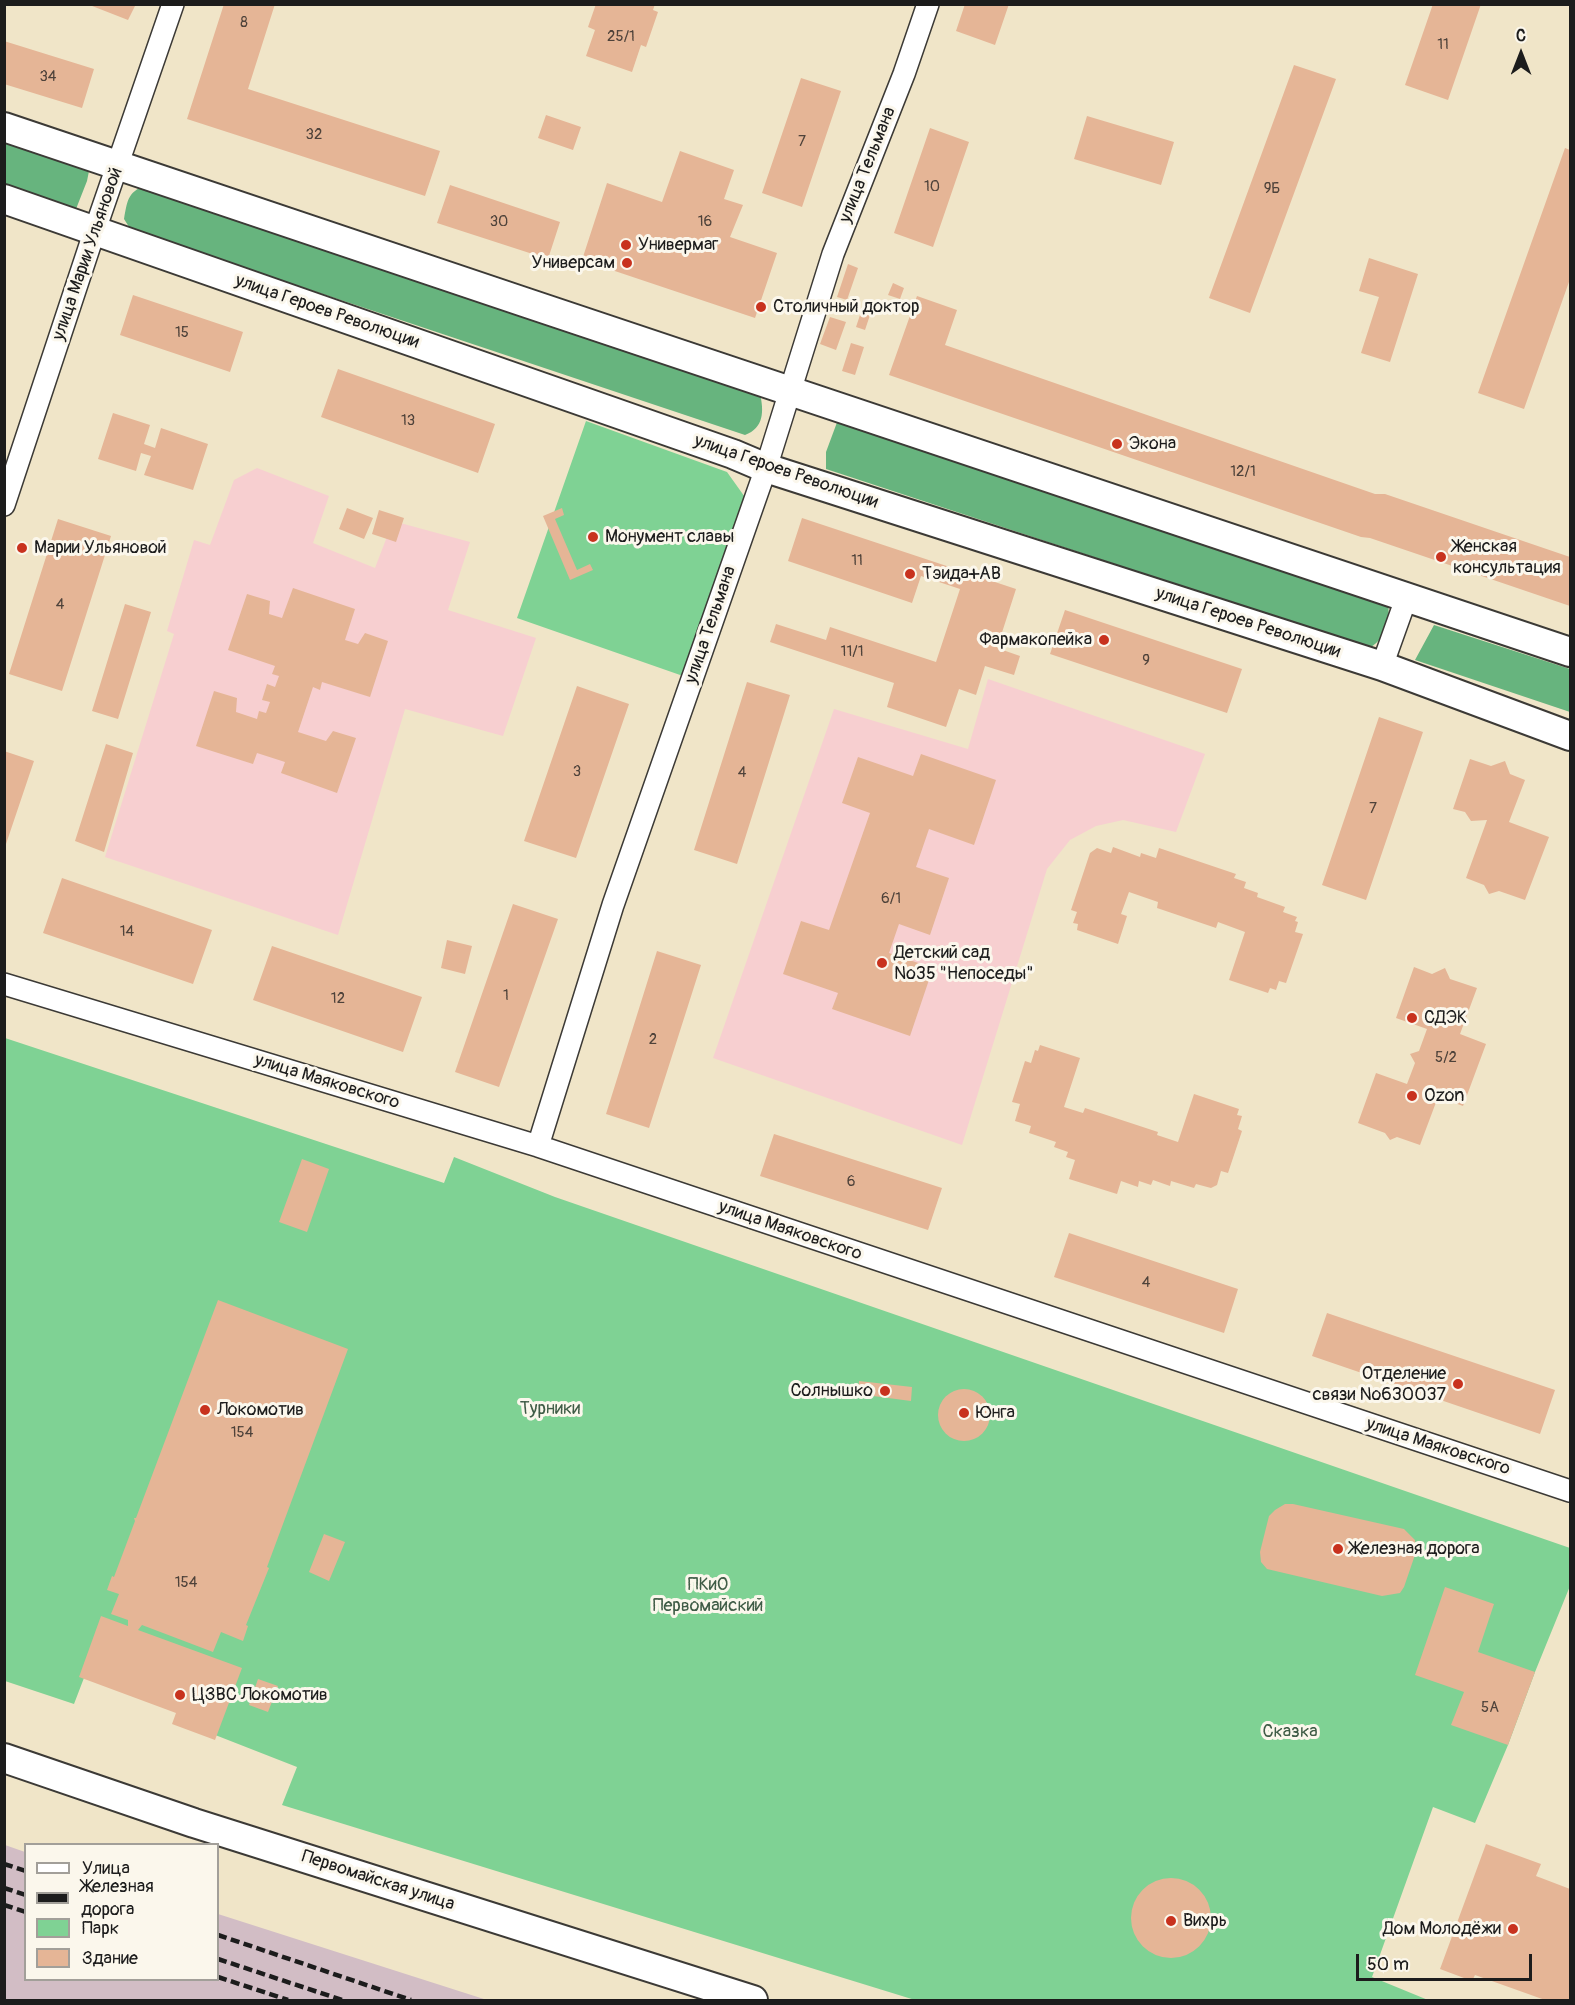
<!DOCTYPE html>
<html>
<head>
<meta charset="utf-8">
<style>
  body { margin:0 }
  #map { position:relative; width:1575px; height:2005px; overflow:hidden; background:#f0e5c8; font-family:Pangolin,sans-serif }
  canvas { display:block }
  .frame { position:absolute; inset:0; border:6px solid #1c1c1c; pointer-events:none }
  .legend { position:absolute; left:24px; top:1843px; width:195px; height:138px; box-sizing:border-box; background:#fbf7ec; border:2px solid #a29f99; margin:0; padding:8px 10px; list-style:none; font-size:18px; color:#1c1c1c }
  .legend li { display:flex; align-items:center; gap:12px; height:30px }
  .legend b { width:30px; border:2px solid #a29f99 }
  .north { position:absolute; left:1491px; top:24px; width:60px; height:60px; -webkit-text-stroke:4px #fbf7ec; paint-order:stroke; rotate:0deg; font-size:16px; font-weight:700; line-height:24px; text-align:center; color:#1c1c1c }
  .north::after { content:''; display:block; margin:auto; width:21px; height:27px; background:#1c1c1c; clip-path:polygon(50% 0,100% 100%,50% 72%,0 100%) }
  .scale { position:absolute; left:1356px; top:1954px; width:176px; height:27px; box-sizing:border-box; border:3px solid #1c1c1c; border-top:0; padding-left:8px; font-size:18px; line-height:21px; white-space:nowrap; color:#1c1c1c; -webkit-text-stroke:4px #fbf7ec; paint-order:stroke }
</style>
</head>
<body>
<div id="map">
<canvas width="1575" height="2005"></canvas>
<div class="frame"></div>
<ul class="legend">
<li><b style="height:8px;background:#fff"></b>Улица</li>
<li><b style="height:8px;background:#1c1c1c"></b>Железная дорога</li>
<li><b style="height:16px;background:#7fd294"></b>Парк</li>
<li><b style="height:16px;background:#e5b596"></b>Здание</li>
</ul>
<div class="north">С</div>
<div class="scale">50 m</div>
</div>
<script>
const context = document.querySelector('canvas').getContext('2d');
context.lineJoin = 'round';
function paint(path, color) {
  context.fillStyle = color;
  context.fill(path, 'evenodd');
}
function strokePath(path, color, width, dash) {
  context.strokeStyle = color;
  context.lineWidth = width;
  context.lineCap = dash ? 'butt' : 'round';
  context.setLineDash(dash || []);
  context.stroke(path);
}
function write(font, color, halo, rows, align = 'center') {
  context.font = font + ' Pangolin,sans-serif';
  context.lineWidth = 6;
  context.setLineDash([]);
  context.textBaseline = 'middle';
  context.strokeStyle = halo;
  context.fillStyle = color;
  for (const [text, x, y, turn = 0] of rows) {
    context.save();
    context.translate(x, y);
    context.rotate((+turn || 0) * Math.PI / 180);
    context.textAlign = isNaN(turn) ? turn : align;
    if (halo) context.strokeText(text, 0, 0);
    context.fillText(text, 0, 0);
    context.restore();
  }
}
const built = new Path2D(`
  M257 468 329 496 313 543 375 568 393 521 470 542 448 610 536 638 503 736 405 709 338 935 105 857 174 634 167 631 194 540 210 545 234 480Z
  M988 679 1205 754 1176 832 1123 820 1096 826 1070 840 1047 869 962 1145 713 1058 834 709 968 749Z`);
const industrial = new Path2D(`
  M5 1845 25 1852 26 1980H218V1914L487 2000H5Z`);
const green = new Path2D(`
  M586 421 727 472 747 500 683 676 517 618Z
  M5 1038 444 1183 454 1157 555 1197 1570 1548V1586L1535 1672 1508 1745 1475 1823 1433 1807 1372 1977 1428 2000H915L282 1805 297 1767 205 1731 210 1717 87 1670 74 1704 5 1681Z`);
const forest = new Path2D(`
  M5 132 91 161 87 181 76 209H64L5 189Z
  M150 183 760 394C764 411 764 428 745 435L131 230 124 219C128 197 128 192 150 183Z
  M839 417 1388 602C1390 623 1388 635 1370 648L826 469V452Z
  M1434 625 1570 669V712L1415 660Z`);
const building = new Path2D(`
  M87 4H136L128 20Z
  M224 4H275L248 89 440 151 425 196 187 119Z
  M596 4H655L653 10 658 12 646 47 641 45 632 72 586 56 595 30 588 27Z
  M965 4H1009L995 45 956 31Z
  M1433 4H1481L1448 100 1405 85Z
  M4 41 94 69 82 108 4 84Z
  M1294 65 1336 79 1250 313 1209 298Z
  M801 78 841 91 802 207 762 193Z
  M546 115 581 127 573 150 538 138Z
  M1087 116 1174 142 1161 185 1074 159Z
  M930 128 969 142 933 247 894 233Z
  M1565 148 1570 150V279L1524 409 1478 393Z
  M680 151 734 170 724 199 743 205 730 237 777 253 755 318 582 260 607 183 662 202Z
  M450 185 560 222 548 259 437 223Z
  M1369 258 1418 274 1390 362 1361 353 1379 297 1359 291Z
  M848 264 858 268 847 300 837 297Z
  M893 283 904 288 900 299 888 295Z
  M133 295 243 332 230 372 120 335Z
  M917 296 957 310 945 345 1375 494H1385L1570 557V606L1370 538 1361 537 889 375Z
  M864 303 873 306 865 330 856 327Z
  M830 317 846 322 836 350 820 344Z
  M851 343 864 347 855 375 842 371Z
  M338 369 495 424 478 473 321 417Z
  M113 413 150 425 144 444 155 448 161 428 208 444 193 490 144 475 151 456 141 453 136 471 98 459Z
  M347 508 373 518 364 539 339 529Z
  M562 508 564 515 555 519 577 570 590 564 593 570 570 580 543 516Z
  M379 510 404 518 396 542 372 534Z
  M802 518 1016 589 997 648 1020 656 1014 675 985 666 976 695 959 689 946 727 887 707 894 683 770 642 776 624 826 640 830 627 936 662 960 589 921 576 912 603 788 561Z
  M58 519 111 536 62 691 9 674Z
  M293 588 355 609 345 640 358 644 365 633 388 641 370 697 322 682 320 690 313 687 298 732 326 741 333 731 356 738 337 793 281 773 285 762 257 753 253 764 196 746 214 691 237 698 236 712 257 719 259 711 266 713 270 702 262 700 267 684 275 687 279 676 272 674 275 666 228 650 247 594 270 601 269 614 282 618Z
  M125 604 151 612 118 719 92 711Z
  M1065 610 1242 669 1227 713 1050 654Z
  M747 682 790 695 737 864 694 850Z
  M577 686 629 704 576 858 524 841Z
  M1379 717 1423 732 1366 900 1322 885Z
  M106 744 133 753 104 852 75 841Z
  M4 751 34 761 5 847H4Z
  M921 754 996 780 974 845 929 829 916 867 949 878 930 935 899 924 889 953 933 968 910 1036 832 1009 838 993 783 974 801 921 829 930 870 813 842 803 858 757 913 776Z
  M1470 759 1491 766 1505 761 1510 774 1525 780 1509 822 1549 837 1525 900 1499 891 1489 894 1484 885 1466 878 1487 820 1471 821 1465 812 1453 809Z
  M1113 847 1140 857 1141 853 1156 858 1159 848 1236 874 1234 878 1246 882 1244 888 1258 893 1257 897 1285 907 1283 912 1297 917 1295 921 1298 922 1295 932 1303 934 1286 983 1279 981 1276 990 1270 988 1268 993 1229 980 1245 932 1218 922 1216 928 1157 908 1158 902 1129 892 1121 914 1127 916 1118 944 1077 930 1078 924 1073 923 1077 912 1071 910 1090 853 1097 848 1111 853Z
  M62 878 212 930 193 984 43 933Z
  M513 904 558 919 499 1087 455 1072Z
  M447 940 472 946 465 974 441 968Z
  M272 946 422 997 403 1052 253 1000Z
  M657 951 701 965 649 1128 606 1114Z
  M1414 967 1432 974 1445 968 1450 979 1477 988 1460 1034 1486 1044 1463 1106 1438 1097 1420 1145 1397 1137 1390 1140 1385 1133 1358 1123 1376 1073 1407 1084 1415 1063 1410 1054 1419 1051 1427 1029 1396 1018Z
  M1040 1045 1080 1058 1064 1107 1083 1113 1085 1108 1158 1132 1157 1135 1178 1142 1194 1094 1239 1109 1237 1115 1242 1116 1238 1129 1242 1131 1228 1173 1221 1171 1217 1185 1211 1188 1196 1184 1194 1188 1171 1181 1170 1186 1153 1180 1151 1185 1139 1181 1138 1187 1121 1181 1117 1194 1069 1179 1075 1160 1066 1157 1068 1152 1054 1147 1056 1142 1029 1133 1031 1126 1015 1121 1020 1104 1012 1102 1025 1061 1031 1063 1035 1050 1038 1051Z
  M774 1134 942 1188 928 1230 760 1176Z
  M302 1159 329 1169 307 1232 279 1222Z
  M1069 1233 1238 1289 1224 1333 1054 1277Z
  M218 1300 348 1349 267 1567 269 1568 246 1625 248 1626 243 1641 221 1632 213 1652 142 1625 138 1630 242 1668 215 1740 172 1724 176 1713 79 1677 101 1616 128 1626V1620L111 1614 119 1594 107 1590 112 1576 114 1577 135 1521 134 1518H136Z
  M1327 1313 1555 1390 1540 1434 1312 1356Z
  M859 1381 912 1387 911 1401 858 1394Z
  M938 1415a26 26 0 1 1 52 0a26 26 0 1 1-52 0Z
  M1285 1504H1293L1404 1529 1415 1540 1416 1552 1404 1587 1400 1593 1382 1596 1267 1569 1261 1562 1260 1552 1269 1516 1275 1510Z
  M324 1534 345 1542 329 1581 309 1572Z
  M1445 1587 1494 1604 1478 1652 1535 1672 1508 1745 1451 1725 1464 1692 1415 1675Z
  M258 1679 278 1686 268 1712 249 1705Z
  M1486 1844 1541 1864 1536 1876 1570 1889V2000H1545L1475 1975 1472 1981 1440 1969Z
  M1131 1918a40 40 0 1 1 80 0a40 40 0 1 1-80 0Z`);
const street = new Path2D(`
  M4 505 95 230 173 4
  M1382 666 1407 596
  M4 984 538 1146 1570 1491
  M538 1146 613 905 766 468 833 254 904 74 928 4`);
const secondary = new Path2D(`
  M4 127C525 305 1050 474 1570 652
  M4 199 733 454 766 468 1382 666 1570 736
  M4 1758 194 1823 753 2000`);
const rail = new Path2D(`
  M4 1864 26 1871
  M4 1888 26 1895
  M4 1905 26 1912
  M218 1935 411 2000
  M218 1959 342 2000
  M218 1977 288 2000`);
const markers = [
  [626,245,6,"#c8321e"],
  [627,263,6,"#c8321e"],
  [761,307,6,"#c8321e"],
  [1117,444,6,"#c8321e"],
  [593,537,6,"#c8321e"],
  [22,548,6,"#c8321e"],
  [1441,557,6,"#c8321e"],
  [910,574,6,"#c8321e"],
  [1104,640,6,"#c8321e"],
  [882,963,6,"#c8321e"],
  [1412,1018,6,"#c8321e"],
  [1412,1096,6,"#c8321e"],
  [1458,1384,6,"#c8321e"],
  [885,1391,6,"#c8321e"],
  [205,1410,6,"#c8321e"],
  [964,1413,6,"#c8321e"],
  [1338,1549,6,"#c8321e"],
  [180,1695,6,"#c8321e"],
  [1171,1921,6,"#c8321e"],
  [1513,1929,6,"#c8321e"]
];
const numberNames = [
  ["8",244,23],
  ["25/1",621,37],
  ["11",1443,45],
  ["34",48,77],
  ["32",314,135],
  ["7",802,142],
  ["10",932,187],
  ["9Б",1272,189],
  ["30",499,222],
  ["16",705,222],
  ["15",182,333],
  ["13",408,421],
  ["12/1",1243,472],
  ["11",857,561],
  ["4",60,605],
  ["11/1",852,652],
  ["9",1146,661],
  ["3",577,772],
  ["4",742,773],
  ["7",1373,809],
  ["6/1",891,899],
  ["14",127,932],
  ["1",506,996],
  ["12",338,999],
  ["2",653,1040],
  ["5/2",1446,1058],
  ["6",851,1182],
  ["4",1146,1283],
  ["154",242,1433],
  ["154",186,1583],
  ["5А",1490,1708]
];
const streetNames = [
  ["улица Тельмана",868,165,-68],
  ["улица Марии Ульяновой",88,254,-71],
  ["улица Героев Революции",327,312,19],
  ["улица Героев Революции",786,472,19],
  ["улица Героев Революции",1248,623,18],
  ["улица Тельмана",711,625,-71],
  ["улица Маяковского",327,1082,17],
  ["улица Маяковского",790,1231,19],
  ["улица Маяковского",1438,1447,18],
  ["Первомайская улица",378,1881,18]
];
const poiNames = [
  ["Универмаг",638,245],
  ["Универсам",615,263,"right"],
  ["Столичный доктор",773,307],
  ["Экона",1129,444],
  ["Монумент славы",605,537],
  ["Женская",1453,547],
  ["консультация",1453,568],
  ["Марии Ульяновой",34,548],
  ["Тэида+АВ",922,574],
  ["Фармакопейка",1092,640,"right"],
  ["Детский сад",894,953],
  ["№35 \"Непоседы\"",894,974],
  ["СДЭК",1424,1018],
  ["Ozon",1424,1096],
  ["Отделение",1446,1374,"right"],
  ["связи №630037",1446,1395,"right"],
  ["Солнышко",873,1391,"right"],
  ["Локомотив",217,1410],
  ["Юнга",976,1413],
  ["Железная дорога",1350,1549],
  ["ЦЗВС Локомотив",192,1695],
  ["Вихрь",1183,1921],
  ["Дом Молодёжи",1501,1929,"right"]
];
const parkNames = [
  ["Турники",550,1409],
  ["ПКиО",708,1585],
  ["Первомайский",708,1606],
  ["Сказка",1290,1732]
];
paint(built, '#f7cfd0');
paint(industrial, '#d2bdc5');
paint(green, '#7fd294');
paint(forest, '#67b47e');
paint(building, '#e5b596');
strokePath(street, '#3c3a36', 24);
strokePath(secondary, '#3c3a36', 32);
strokePath(street, '#fff', 21);
strokePath(secondary, '#fff', 28);
strokePath(rail, '#1c1c1c', 4.5, [9, 4.5]);
for (const [x, y, r, color] of markers) {
  const dot = new Path2D();
  dot.arc(x, y, r, 0, 2 * Math.PI);
  context.fillStyle = color;
  context.fill(dot);
  strokePath(dot, '#fbf7ec', 2);
}
write('15px', '#4e423a', null, numberNames);
write('18px', '#1c1c1c', '#fbf7ec', streetNames);
write('18px', '#1c1c1c', '#fbf7ec', poiNames, 'left');
write('18px', '#3f5c46', '#fbf7ec', parkNames);
</script>
</body>
</html>
